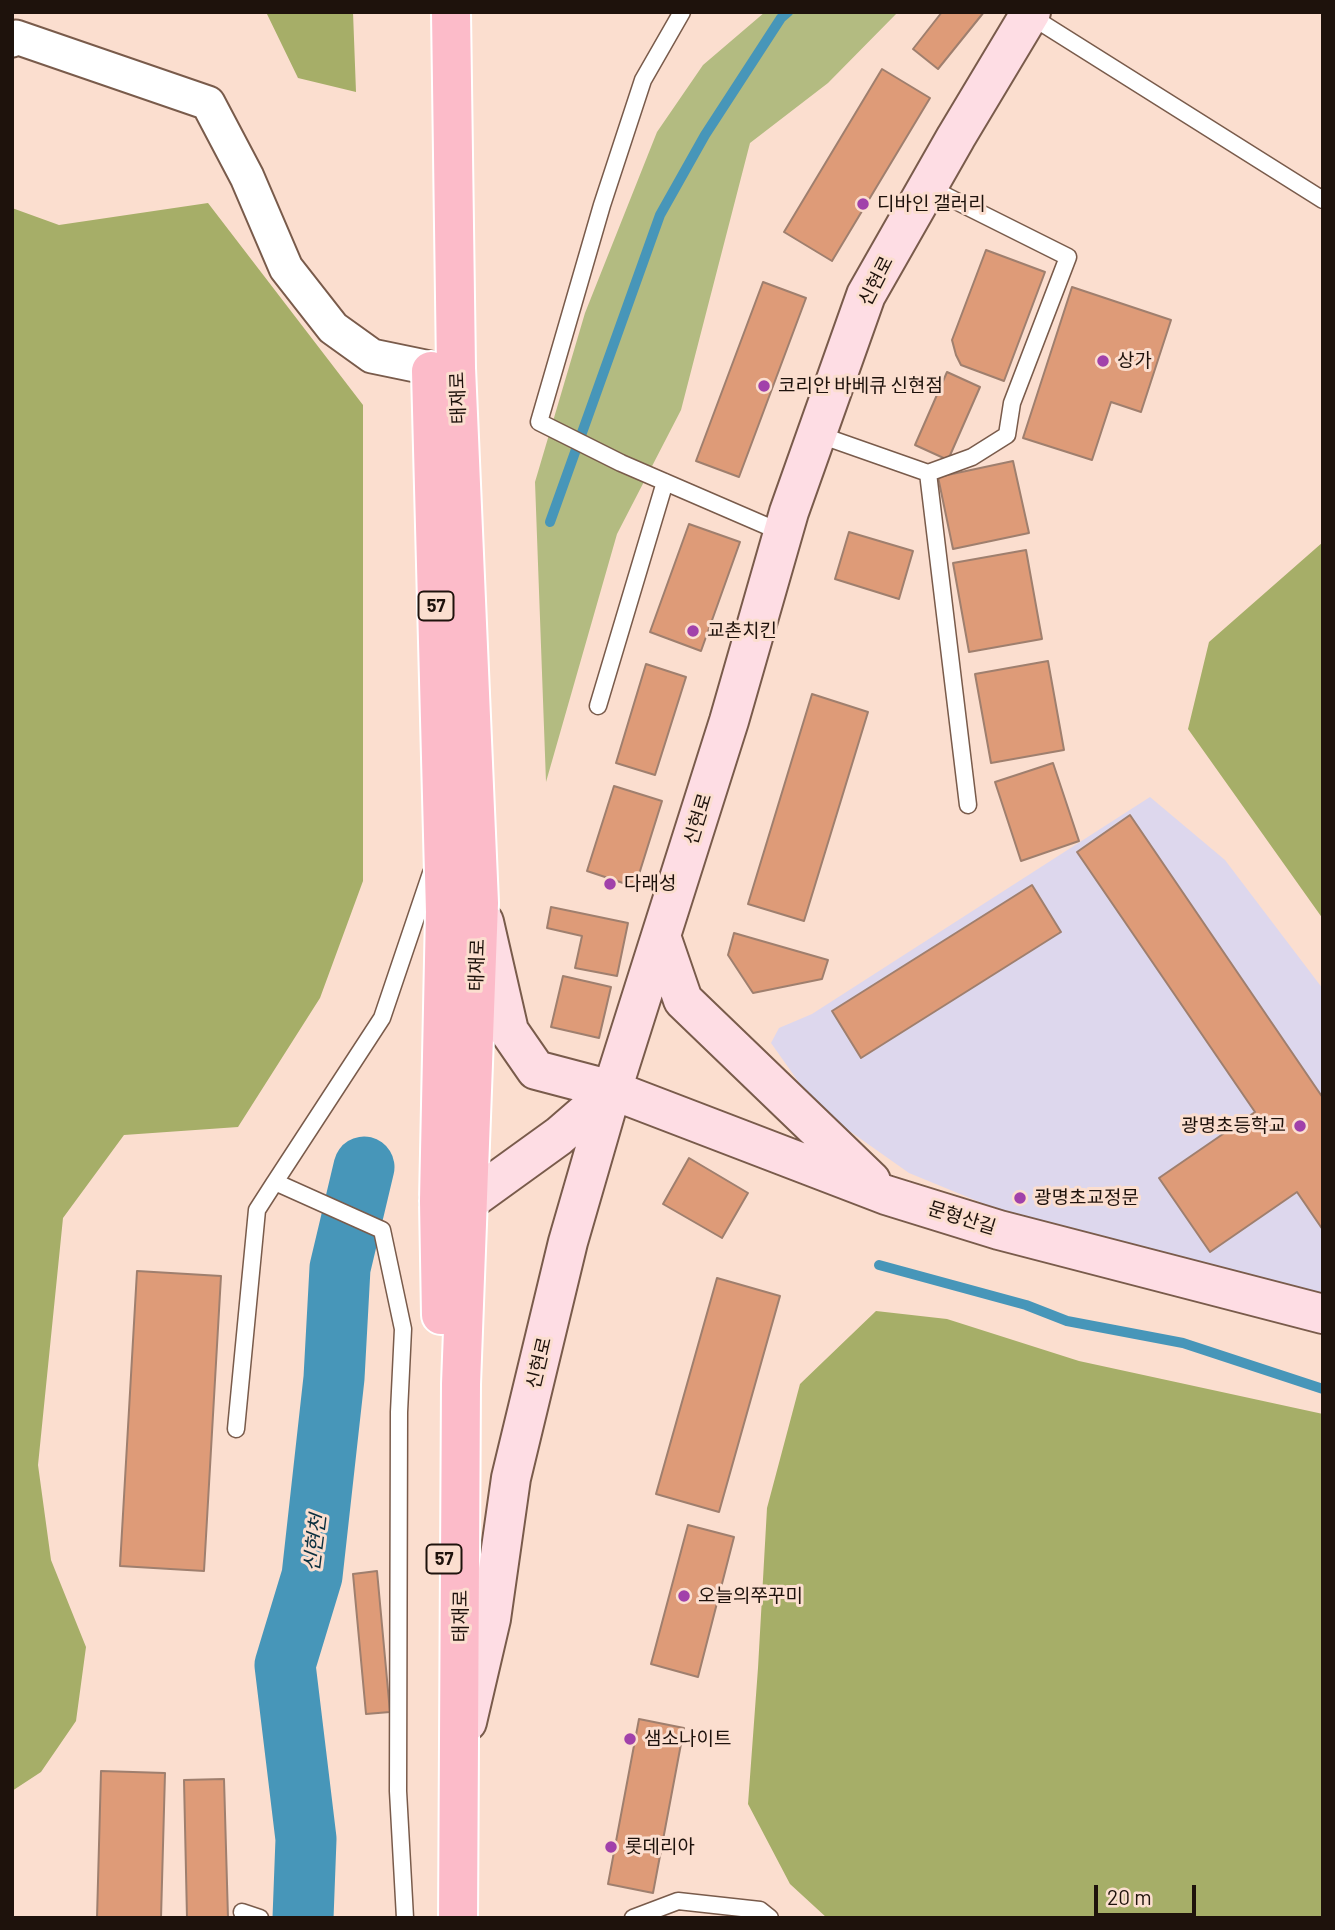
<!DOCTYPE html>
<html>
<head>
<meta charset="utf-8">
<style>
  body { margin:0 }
  #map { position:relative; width:1335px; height:1930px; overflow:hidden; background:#fbdecf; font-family:Barlow,sans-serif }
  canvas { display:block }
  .frame { position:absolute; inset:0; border:14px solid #1e120c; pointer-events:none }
  .scale { position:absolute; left:1094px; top:1885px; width:102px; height:32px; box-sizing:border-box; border:4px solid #1e120c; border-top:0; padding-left:9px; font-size:21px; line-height:24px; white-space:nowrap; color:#1e120c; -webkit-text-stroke:5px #fbdecf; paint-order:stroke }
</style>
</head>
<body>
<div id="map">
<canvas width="1335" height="1930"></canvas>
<div class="frame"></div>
<div class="scale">20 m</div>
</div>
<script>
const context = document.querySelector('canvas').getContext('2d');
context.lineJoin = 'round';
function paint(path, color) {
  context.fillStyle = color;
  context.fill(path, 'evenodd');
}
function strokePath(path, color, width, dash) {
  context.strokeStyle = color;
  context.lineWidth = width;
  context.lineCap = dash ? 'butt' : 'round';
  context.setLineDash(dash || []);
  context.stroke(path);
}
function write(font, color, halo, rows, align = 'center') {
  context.font = font + ' Barlow,"Noto Sans KR",sans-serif';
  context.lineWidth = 6;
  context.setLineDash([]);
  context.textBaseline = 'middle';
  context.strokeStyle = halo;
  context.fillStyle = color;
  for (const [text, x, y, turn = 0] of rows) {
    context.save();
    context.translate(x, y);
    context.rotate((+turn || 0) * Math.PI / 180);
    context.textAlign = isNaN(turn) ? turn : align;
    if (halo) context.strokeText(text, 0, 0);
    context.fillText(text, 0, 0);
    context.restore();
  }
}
const education = new Path2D(`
  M1150 797 1225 860 1323 989V1299L1016 1217 909 1173 817 1108 771 1043 779 1028 812 1014Z`);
const green = new Path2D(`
  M765 12H898L828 83 750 143 681 410 617 534 546 782 535 482 585 313 657 132 703 65Z`);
const forest = new Path2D(`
  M266 12H353L356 92 298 78Z
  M208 203 363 405V881L320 998 238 1127 124 1135 63 1218 38 1465 51 1560 86 1647 76 1721 41 1772 12 1791V208L59 225Z
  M1323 542V919L1188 729 1209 642Z
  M876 1311 947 1319 1079 1361 1323 1414V1918H827L790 1884 748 1804 758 1668 767 1508 800 1384Z`);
const stream = new Path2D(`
  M550 522 660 215 705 135 781 18 788 12
  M879 1265 1026 1305 1067 1321 1183 1343 1323 1389`);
const river = new Path2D(`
  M303 1918 306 1839 285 1665 312 1576 334 1378 340 1268 364 1167`);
const building = new Path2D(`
  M942 12H984L938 69 913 49Z
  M882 69 930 98 832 261 784 232Z
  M986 250 1045 272 1004 381 961 365 956 355 952 340Z
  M763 282 806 298 739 477 696 461Z
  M1072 287 1171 320 1141 412 1111 402 1092 460 1023 438Z
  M947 372 980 387 948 460 915 445Z
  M1013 461 1029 533 953 549 938 477Z
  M689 524 740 542 701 651 650 632Z
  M849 532 913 551 899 599 835 579Z
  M1026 550 1042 639 969 652 953 563Z
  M1048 661 1064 750 991 763 975 674Z
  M646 664 686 677 655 775 616 763Z
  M812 694 868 712 804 921 748 904Z
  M1053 763 1079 841 1021 861 995 782Z
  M614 786 662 801 635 887 587 871Z
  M1130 815 1323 1098V1230L1297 1192 1210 1252 1159 1178 1255 1112 1077 852Z
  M1032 885 1061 932 861 1058 832 1011Z
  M551 907 628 923 617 976 575 968 582 936 547 928Z
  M734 933 828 960 822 979 753 993 728 955Z
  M563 976 611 987 599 1038 551 1027Z
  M689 1158 748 1193 722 1238 663 1204Z
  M137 1271 221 1276 204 1571 120 1566Z
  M717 1278 780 1296 719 1512 656 1494Z
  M688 1525 734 1537 698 1677 651 1664Z
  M377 1571 390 1712 366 1714 353 1574Z
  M639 1719 684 1728 653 1893 608 1884Z
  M101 1771 165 1773 161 1918H97Z
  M224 1779 228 1918H187L184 1780Z`);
const lane = new Path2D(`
  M682 12 643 80 602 205 539 422 621 463 783 533
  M1029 15 1323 200
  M817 434 928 473 968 805
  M928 473 972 457 1007 435 1012 403 1068 257 928 187
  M598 706 665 482
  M275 1182 382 1018 431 873
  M236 1429 257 1210 275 1182 382 1230 403 1329 399 1412 398 1791 405 1918
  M242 1912 260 1918
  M633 1918 678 1901 760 1910 770 1918`);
const street = new Path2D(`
  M12 40 16 37 208 103 247 177 286 268 333 328 372 356 430 368`);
const secondary = new Path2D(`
  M484 922 509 1031 536 1070 612 1090 886 1195 999 1230 1323 1314
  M661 936 683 1000 871 1181
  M439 1201H469L559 1136 612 1090
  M467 1722 491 1619 511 1478 568 1242 612 1090 729 721 789 512 866 295 956 137 1031 12`);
const primary = new Path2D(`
  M451 12 456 368 479 903 461 1384 458 1918
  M431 371 445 912 439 1201 441 1315`);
const markers = [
  [863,204,7,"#a141aa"],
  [1103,361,7,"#a141aa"],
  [764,386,7,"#a141aa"],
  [693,631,7,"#a141aa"],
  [610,884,7,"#a141aa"],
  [1300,1126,7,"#a141aa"],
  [1020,1198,7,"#a141aa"],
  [684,1596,7,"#a141aa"],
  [630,1739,7,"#a141aa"],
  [611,1847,7,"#a141aa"]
];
const shields = [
  [436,606,35],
  [444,1559,35]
];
const shieldNames = [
  ["57",436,606],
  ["57",444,1559]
];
const poiNames = [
  ["디바인 갤러리",877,204],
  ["상가",1117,361],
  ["코리안 바베큐 신현점",778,386],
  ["교촌치킨",707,631],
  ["다래성",624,884],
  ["광명초등학교",1286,1126,"right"],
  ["광명초교정문",1034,1198],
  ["오늘의쭈꾸미",698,1596],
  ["샘소나이트",644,1739],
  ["롯데리아",625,1847]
];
const streetNames = [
  ["신현로",876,281,-63],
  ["태재로",458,398,-92],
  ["신현로",698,819,-73],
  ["태재로",477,965,-88],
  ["문형산길",962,1218,17],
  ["신현로",539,1363,-77],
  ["태재로",461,1616,-90]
];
const waterNames = [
  ["신현천",315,1543,-83]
];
paint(education, '#ddd7ed');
paint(green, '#b3bb81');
paint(forest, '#a6ae68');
strokePath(stream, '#4796b9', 10);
strokePath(river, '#4796b9', 61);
paint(building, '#de9b78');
strokePath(building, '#9f7f6e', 2);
strokePath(lane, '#795b4b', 19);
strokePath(street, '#795b4b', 37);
strokePath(secondary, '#795b4b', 42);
strokePath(primary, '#fff', 42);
strokePath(lane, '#fff', 16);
strokePath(street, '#fff', 33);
strokePath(secondary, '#fedde4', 38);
strokePath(primary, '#fcbbc9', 38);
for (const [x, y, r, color] of markers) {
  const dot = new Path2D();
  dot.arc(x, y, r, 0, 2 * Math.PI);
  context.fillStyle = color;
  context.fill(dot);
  strokePath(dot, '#fbdecf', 2.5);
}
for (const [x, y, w] of shields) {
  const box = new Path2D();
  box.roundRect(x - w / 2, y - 14.5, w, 29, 5);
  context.fillStyle = '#fbdecf';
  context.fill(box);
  strokePath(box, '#1e120c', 2);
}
write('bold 18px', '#1e120c', null, shieldNames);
write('19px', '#1e120c', '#fbdecf', poiNames, 'left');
write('19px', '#1e120c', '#fbdecf', streetNames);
write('italic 21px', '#0b303f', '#fbdecf', waterNames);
</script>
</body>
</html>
